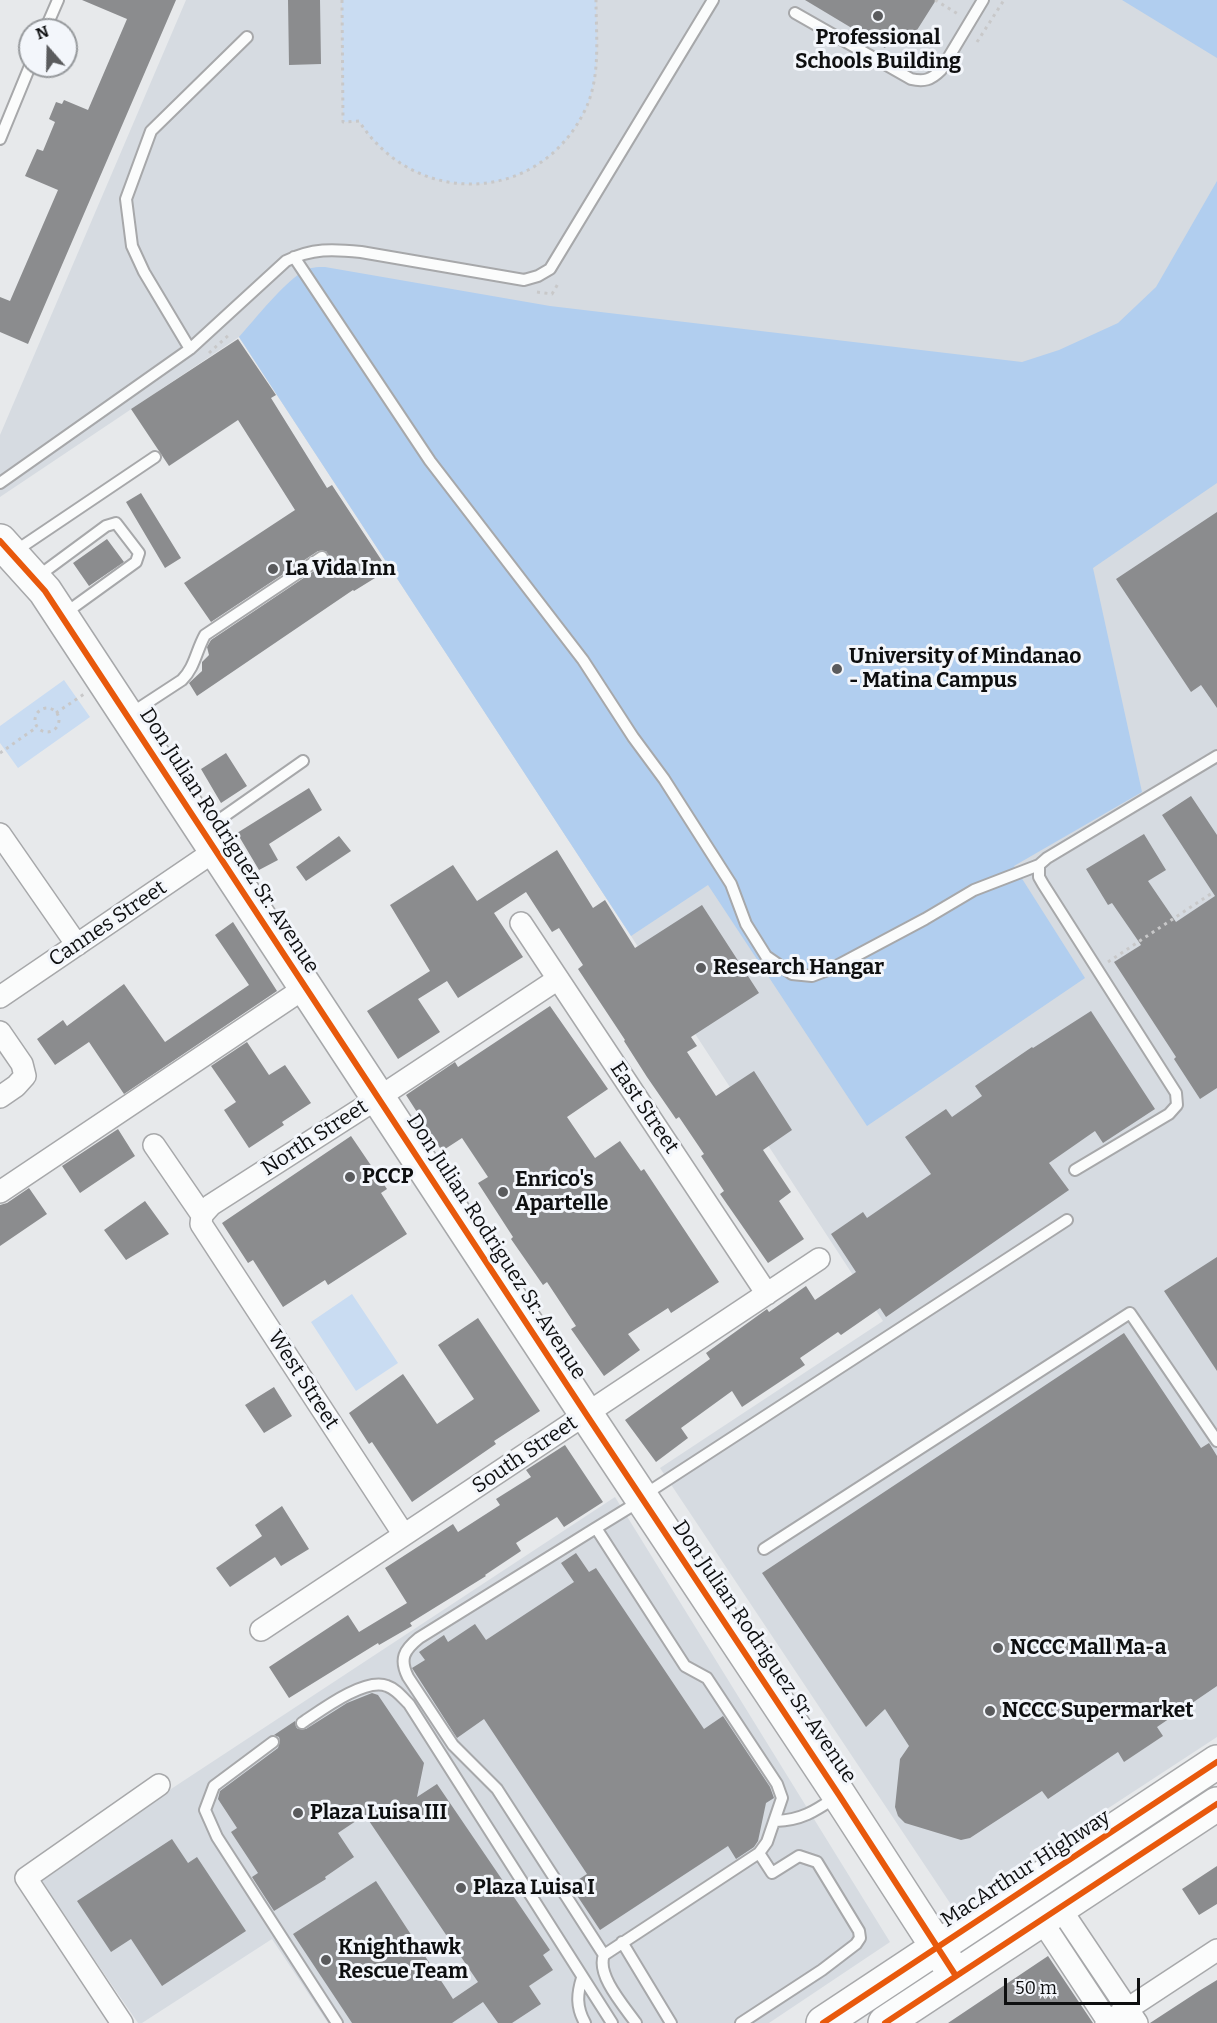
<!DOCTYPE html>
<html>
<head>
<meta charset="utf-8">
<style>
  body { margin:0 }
  #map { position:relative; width:1217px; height:2023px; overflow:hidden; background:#e7e9eb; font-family:Bitter,serif }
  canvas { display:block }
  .north { position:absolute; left:18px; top:18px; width:60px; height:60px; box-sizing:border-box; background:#f3f6fb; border:2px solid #979a9d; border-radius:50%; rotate:340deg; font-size:16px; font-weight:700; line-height:24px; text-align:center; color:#0e0f10 }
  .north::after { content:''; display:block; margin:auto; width:21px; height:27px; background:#5a5b5d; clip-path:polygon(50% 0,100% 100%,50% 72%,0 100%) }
  .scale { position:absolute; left:1004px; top:1978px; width:136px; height:27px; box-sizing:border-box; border:3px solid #0e0f10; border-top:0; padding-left:8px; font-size:18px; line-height:21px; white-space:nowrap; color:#0e0f10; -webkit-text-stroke:4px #f3f6fb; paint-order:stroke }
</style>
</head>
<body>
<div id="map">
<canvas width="1217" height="2023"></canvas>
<div class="north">N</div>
<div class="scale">50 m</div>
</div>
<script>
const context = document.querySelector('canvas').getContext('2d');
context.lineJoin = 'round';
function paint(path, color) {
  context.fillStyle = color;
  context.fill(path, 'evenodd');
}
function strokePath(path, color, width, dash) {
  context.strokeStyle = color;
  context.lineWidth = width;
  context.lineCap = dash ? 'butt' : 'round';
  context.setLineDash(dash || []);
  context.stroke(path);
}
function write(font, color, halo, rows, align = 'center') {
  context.font = font + ' Bitter,serif';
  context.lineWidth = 6;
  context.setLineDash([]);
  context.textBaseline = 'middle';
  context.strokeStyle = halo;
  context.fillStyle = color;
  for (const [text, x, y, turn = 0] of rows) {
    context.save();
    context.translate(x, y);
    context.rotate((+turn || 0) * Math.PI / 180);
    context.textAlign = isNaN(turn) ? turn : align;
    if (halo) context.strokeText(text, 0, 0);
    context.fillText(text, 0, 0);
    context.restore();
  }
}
const built = new Path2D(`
  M186 0H1217V1737L954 1909 660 1468 883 1321 239 337 0 497V435Z
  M615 1497 890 1942 769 2023H328L272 1939 142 2023H138L39 1879 171 1789Z`);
const green = new Path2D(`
  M342 0H596C596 36 601 75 586 108 541 205 416 209 359 121L343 122Z
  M64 680 90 717 18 768 0 743V726Z
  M352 1294 398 1363 356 1391 311 1322Z`);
const forest = new Path2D(`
  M1122 0H1217V58Z
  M1217 181V483L1093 568 1142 792 1014 866 1085 978 867 1126 708 885 631 936 239 337C256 318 282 285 302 272 309 267 317 267 325 267L550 306 1022 362 1059 350 1118 323 1156 287Z`);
const building = new Path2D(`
  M82 0H176L28 344 0 332V297L10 301 58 190 25 176 37 149 43 151 55 122 49 119 56 102 62 104 64 100 88 110 127 19Z
  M288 0H320L321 64 289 65Z
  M805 0H936L912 38 897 28 885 48Z
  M238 339 276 395 271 398 327 488 332 485 388 570 354 591 353 590 197 696 189 683 202 671V662L209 655 207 647 211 640 326 563 329 557 326 551H318L211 622 184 583 295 510 238 420 169 466 131 409Z
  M141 493 181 558 165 568 126 502Z
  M1217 512V708L1201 685 1191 692 1116 579Z
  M107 539 124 562 89 586 73 563Z
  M226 753 247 786 221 803 201 769Z
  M309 788 322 810 269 844 278 860 259 870 237 833Z
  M1191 796 1217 835V1088L1200 1099 1174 1059 1176 1057 1114 962 1141 945 1112 903 1108 905 1086 869 1144 834 1166 870 1148 881 1176 922 1215 896 1162 815Z
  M339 836 351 851 306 881 296 867Z
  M557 850 593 908 605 900 635 948 702 905 759 993 691 1037 697 1046 687 1052 716 1096 754 1071 792 1130 763 1150 791 1192 779 1201 804 1239 768 1263 720 1194 724 1191 701 1156 704 1154 679 1117 676 1119 647 1077 624 1041 625 1040 578 969 583 965 559 928 552 932 526 892 494 913 523 957 458 998 447 981 418 999 440 1032 398 1059 367 1011 430 971 390 905 453 865 477 901Z
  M233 922 277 991 124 1094 89 1042 55 1065 37 1039 63 1020 67 1026 124 984 165 1042 249 985 215 935Z
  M550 1006 608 1089 567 1117 595 1158 620 1141 641 1171 644 1169 719 1282 671 1313 668 1308 628 1334 640 1350 604 1376 571 1329 576 1326 547 1282 543 1285 511 1239 513 1237 478 1183 488 1177 462 1138 442 1151 406 1095 455 1062 458 1067Z
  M1091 1011 1155 1109 1103 1143 1095 1131 1049 1163 1069 1190 886 1317 880 1308 841 1335 838 1332 800 1358 805 1365 742 1407 732 1391 681 1428 688 1438 656 1462 625 1420 710 1359 706 1353 767 1309 769 1312 806 1286 815 1300 856 1272 831 1234 863 1212 867 1218 931 1174 905 1137 946 1109 952 1117 982 1096 975 1086 1032 1047 1033 1048Z
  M247 1042 269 1075 285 1065 311 1103 282 1122 284 1125 249 1148 224 1110 236 1102 211 1066Z
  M118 1129 135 1156 80 1193 62 1166Z
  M351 1136 387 1189 381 1193 407 1234 328 1285 325 1280 283 1307 253 1260 248 1263 222 1223Z
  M29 1188 47 1214 0 1246V1205L7 1203Z
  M145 1201 169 1234 126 1260 104 1230Z
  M1217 1257V1371L1164 1291Z
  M478 1318 540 1411 494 1441 496 1444 412 1502 372 1442 369 1444 349 1413 403 1374 437 1424 474 1399 438 1345Z
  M1124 1333 1201 1448 1209 1443 1217 1456V1686L1157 1727 1163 1736 1124 1762 1118 1752 1048 1799 1042 1791 970 1838 961 1840 905 1823 898 1816 895 1807 900 1759 909 1746 885 1709 866 1727 762 1573Z
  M274 1387 292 1416 264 1433 245 1405Z
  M565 1445 603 1502 564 1527 557 1517 516 1543 521 1551 485 1575 486 1576 410 1623 412 1626 379 1645 378 1643 289 1698 269 1667 348 1615 359 1632 407 1603 385 1568 453 1524 458 1532 500 1505 496 1499 531 1477 526 1470Z
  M282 1506 309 1549 281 1566 275 1557 230 1587 216 1568 262 1536 255 1525Z
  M576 1553 589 1572 596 1568 704 1729 723 1716 770 1787 774 1798 766 1803 758 1841 754 1847 736 1859 728 1846 600 1930 570 1885 587 1874 484 1719 457 1738 412 1668 425 1660 419 1652 444 1635 448 1642 475 1624 486 1640 574 1582 561 1563Z
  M372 1693 378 1695 424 1763 417 1797 437 1784 550 1950 543 1955 553 1970 529 1986 541 2004 512 2023H498L483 2002 452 2023H352L293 1934 376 1881 453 1999 478 1982 365 1815 338 1833 354 1857 325 1877 326 1879 274 1911 252 1877 258 1873 231 1832 237 1828 218 1799 220 1791 278 1748 280 1741 279 1737 274 1735 295 1721 296 1727 298 1729H306L347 1703Z
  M172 1839 188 1863 197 1857 246 1931 162 1986 131 1939 111 1952 77 1901Z
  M1217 1866V1904L1199 1915 1182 1889Z
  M1048 1956 1093 2023H948Z
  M1217 1980V2023H1150L1199 1991Z`);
const path = new Path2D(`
  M342 0 343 122 359 121C415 209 541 205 586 108 601 75 596 36 596 0
  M935 0 958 14
  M977 42 1004 0
  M537 292 552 294 559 282
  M209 353 231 333
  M35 720a12 12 0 1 1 24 0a12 12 0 1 1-24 0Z
  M56 713 84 694
  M0 753 37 727
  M1108 962 1212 893`);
const service = new Path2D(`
  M795 13 911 79C924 82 931 80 941 70L983 0
  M45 30 58 0
  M0 139 30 66
  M294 257 430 461 583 660 633 737 664 779 731 884 746 924 766 956 792 974 812 976 833 968 925 919 974 890 1039 865
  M190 349 144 272 132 246 126 199 151 131 247 37
  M0 483 190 349 286 261C312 248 333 249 361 252L524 280 538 276 550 269 713 0
  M14 552 155 457
  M37 577 106 526 116 523 139 553 136 562 64 614
  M130 714 182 680C195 667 196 651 205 635L322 557
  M206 829 303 761
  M1075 1170 1169 1114 1177 1105 1176 1093 1043 884 1039 877V865L1047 858 1217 756
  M644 1495 1067 1220
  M596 1528 419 1638C404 1650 399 1659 408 1677L453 1745 497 1789 604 1955
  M764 1549 1130 1313 1217 1441
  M302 1723C320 1711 365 1677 387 1686 396 1689 402 1697 409 1704L612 2023
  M273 1742 214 1786 205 1810 217 1837 337 2023
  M776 1821C802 1820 815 1811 836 1797
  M622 1942 671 2023
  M582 1978C577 1994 576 2007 585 2023
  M636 2023C624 2006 596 1975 604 1955L759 1853 767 1842 782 1798 777 1784 707 1678 685 1666 596 1528 640 1501
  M741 2023 822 1970 856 1944 860 1938 859 1931 817 1862 799 1856 772 1873 759 1853`);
const minor = new Path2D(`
  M0 834 77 945
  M521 923 767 1294
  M0 997 216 850
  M0 1032 22 1064 25 1076 16 1086 0 1097
  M154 1145 202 1215
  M0 1192 306 987
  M404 1535 201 1224 202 1215 211 1205 378 1098 558 979
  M261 1630 819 1259
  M1060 1908 1137 2023
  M1041 1920 1109 2023
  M122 2023 26 1878 159 1785
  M1106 2023 1217 1950`);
const primary = new Path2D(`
  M0 541 45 591 586 1414 839 1795 956 1976
  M823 2023 1217 1762
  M885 2023 1217 1804`);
const cycleway = new Path2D(`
  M0 541 45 591 586 1414 839 1795 956 1976
  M823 2023 1217 1762
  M885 2023 1217 1804`);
const markers = [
  [878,16,6,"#5a5b5d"],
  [273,569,6,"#5a5b5d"],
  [837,669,6,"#5a5b5d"],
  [701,968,6,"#5a5b5d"],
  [350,1177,6,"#5a5b5d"],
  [503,1192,6,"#5a5b5d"],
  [998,1648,6,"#5a5b5d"],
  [990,1711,6,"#5a5b5d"],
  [298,1813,6,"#5a5b5d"],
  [461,1888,6,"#5a5b5d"],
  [326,1960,6,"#5a5b5d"]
];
const poiNames = [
  ["Professional",878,38,"center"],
  ["Schools Building",878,62,"center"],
  ["La Vida Inn",285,569],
  ["University of Mindanao",849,657],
  ["- Matina Campus",849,681],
  ["Research Hangar",713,968],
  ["PCCP",362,1177],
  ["Enrico's",515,1180],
  ["Apartelle",515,1204],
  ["NCCC Mall Ma-a",1010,1648],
  ["NCCC Supermarket",1002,1711],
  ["Plaza Luisa III",310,1813],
  ["Plaza Luisa I",473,1888],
  ["Knighthawk",338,1948],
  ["Rescue Team",338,1972]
];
const streetNames = [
  ["Don Julian Rodriguez Sr. Avenue",229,841,57],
  ["Cannes Street",108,924,-34],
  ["East Street",644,1108,56],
  ["North Street",315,1138,-33],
  ["Don Julian Rodriguez Sr. Avenue",496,1247,57],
  ["West Street",303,1380,57],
  ["South Street",525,1455,-34],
  ["Don Julian Rodriguez Sr. Avenue",764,1652,56],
  ["MacArthur Highway",1026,1869,-33]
];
paint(built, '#d6dbe1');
paint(green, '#c9dcf2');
paint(forest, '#b1ceef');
paint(building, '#8b8c8e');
strokePath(service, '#a7a8aa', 14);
strokePath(minor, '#a7a8aa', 24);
strokePath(primary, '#a7a8aa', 36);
strokePath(path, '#c8c8c9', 3, [3, 4.5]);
strokePath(service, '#fbfcfc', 10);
strokePath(minor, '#fbfcfc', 21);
strokePath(primary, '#fbfcfc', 33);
strokePath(cycleway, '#e8590c', 6);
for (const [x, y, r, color] of markers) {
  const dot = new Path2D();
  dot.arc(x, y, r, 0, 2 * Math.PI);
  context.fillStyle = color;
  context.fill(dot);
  strokePath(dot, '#f3f6fb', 2);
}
write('bold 21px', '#0e0f10', '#f3f6fb', poiNames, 'left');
write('21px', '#0e0f10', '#f3f6fb', streetNames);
</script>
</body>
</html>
